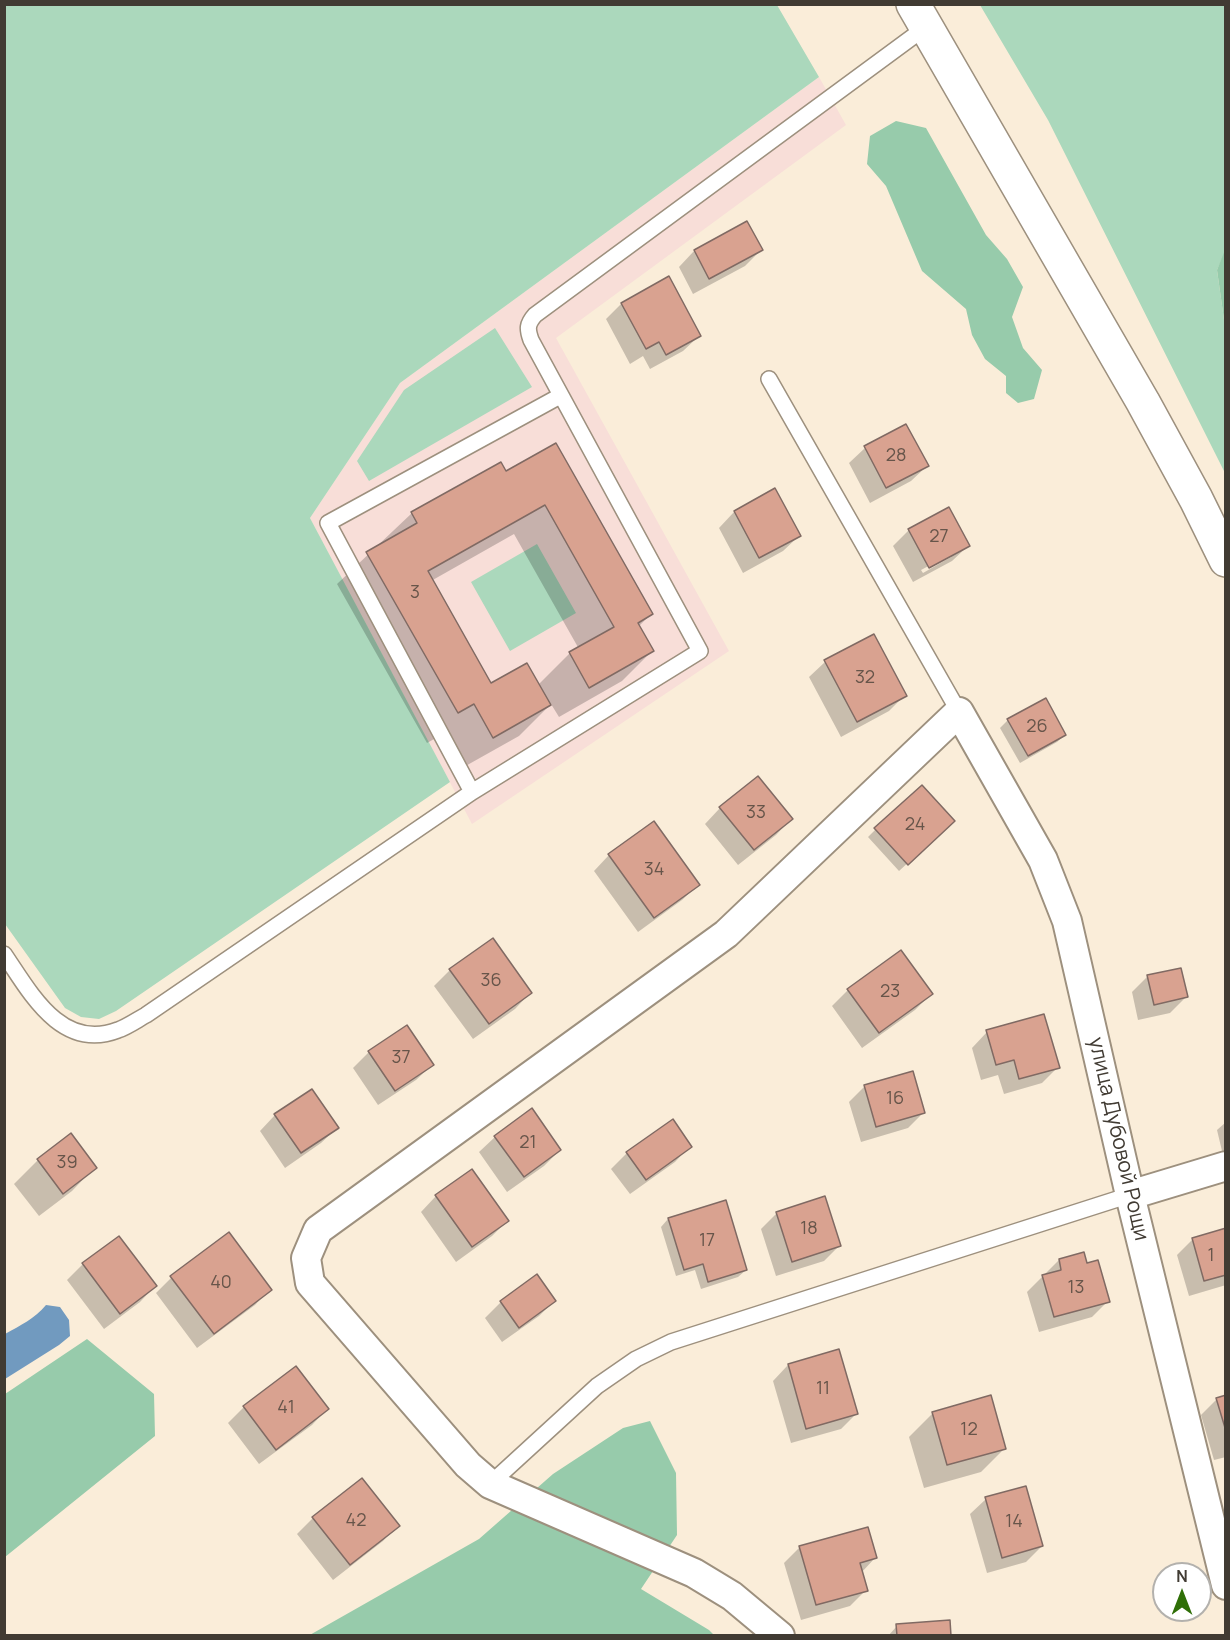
<!DOCTYPE html>
<html>
<head>
<meta charset="utf-8">
<style>
  body { margin:0 }
  #map { position:relative; width:1230px; height:1640px; overflow:hidden; background:#faedd9; font-family:Manrope,sans-serif }
  canvas { display:block }
  .frame { position:absolute; inset:0; border:6px solid #413b33; pointer-events:none }
  .north { position:absolute; left:1152px; top:1562px; width:60px; height:60px; box-sizing:border-box; background:#fff; border:2px solid #b3b1ad; border-radius:50%; rotate:0deg; font-size:16px; font-weight:700; line-height:24px; text-align:center; color:#413b33 }
  .north::after { content:''; display:block; margin:auto; width:21px; height:27px; background:#2f6f07; clip-path:polygon(50% 0,100% 100%,50% 72%,0 100%) }
</style>
</head>
<body>
<div id="map">
<canvas width="1230" height="1640"></canvas>
<div class="frame"></div>
<div class="north">N</div>
</div>
<script>
const context = document.querySelector('canvas').getContext('2d');
context.lineJoin = 'round';
function paint(path, color) {
  context.fillStyle = color;
  context.fill(path, 'evenodd');
}
function strokePath(path, color, width, dash) {
  context.strokeStyle = color;
  context.lineWidth = width;
  context.lineCap = dash ? 'butt' : 'round';
  context.setLineDash(dash || []);
  context.stroke(path);
}
function write(font, color, halo, rows, align = 'center') {
  context.font = font + ' Manrope,sans-serif';
  context.lineWidth = 6;
  context.setLineDash([]);
  context.textBaseline = 'middle';
  context.strokeStyle = halo;
  context.fillStyle = color;
  for (const [text, x, y, turn = 0] of rows) {
    context.save();
    context.translate(x, y);
    context.rotate((+turn || 0) * Math.PI / 180);
    context.textAlign = isNaN(turn) ? turn : align;
    if (halo) context.strokeText(text, 0, 0);
    context.fillText(text, 0, 0);
    context.restore();
  }
}
const education = new Path2D(`
  M819 77 846 125 556 338 729 651 472 824 310 518 400 383Z`);
const green = new Path2D(`
  M4 5H777L819 77 400 383 310 518 450 782 116 1011 99 1019 81 1017 65 1008 5 924Z
  M980 5H1225L1226 250 1217 270 1225 327V473L1048 120Z
  M495 328 532 387 369 481 357 461 404 390Z
  M537 544 576 613 510 651 471 582Z`);
const forest = new Path2D(`
  M896 121 926 128 986 235 1007 259 1023 287 1012 317 1023 348 1042 370 1034 399 1018 403 1006 393V376L985 359 972 335 966 309 922 271 886 186 867 164 870 136Z
  M1225 250V327L1217 270Z
  M87 1339 154 1394 155 1436 5 1557V1394Z
  M650 1421 676 1473 677 1535 641 1589 709 1630 714 1635 308 1636 479 1539 553 1474 623 1428Z`);
const water = new Path2D(`
  M46 1305 60 1307 69 1320 70 1336 59 1345 5 1379V1334C21 1325 34 1319 46 1305Z`);
const shadow = new Path2D(`
  M746 223 761 250 745 266 693 294 679 267 694 251Z
  M621 304 699 336 683 351 650 369 643 356 630 364 606 319Z
  M906 426 927 466 911 481 870 503 849 463 865 448Z
  M555 445 651 614 638 627 652 651 622 681 559 717 551 704 519 736 462 768 443 734 427 743 337 584 412 513 506 473ZM514 534 579 649 570 653 538 685 491 686 431 581Z
  M774 490 799 536 783 551 743 573 719 528 734 512Z
  M948 509 968 546 952 561 913 582 893 546 909 530ZM951 554V557L923 573 921 570Z
  M825 662 905 695 889 711 841 737 809 677Z
  M1045 700 1065 735 1057 742 1020 763 1000 728 1008 720Z
  M720 808 791 819 776 835 738 865 705 824Z
  M946 828 899 871 868 837 875 830Z
  M609 855 698 885 682 900 638 932 594 871Z
  M450 970 530 993 515 1009 473 1039 434 986Z
  M1148 976 1186 997 1170 1013 1138 1020 1132 992Z
  M848 990 931 994 915 1010 862 1048 832 1006Z
  M987 1032 1058 1067 1042 1083 1004 1094 998 1075 981 1080 972 1048Z
  M369 1052 432 1065 416 1080 378 1105 353 1068Z
  M865 1086 923 1113 908 1128 861 1142 849 1102Z
  M275 1115 337 1128 321 1143 285 1168 260 1131Z
  M1226 1122V1150L1222 1151 1217 1130Z
  M71 1135 95 1167 72 1191 39 1216 14 1184 38 1160Z
  M495 1137 560 1150 544 1166 507 1192 479 1152Z
  M690 1146 675 1162 630 1194 611 1169 627 1153Z
  M436 1196 507 1221 492 1236 456 1262 421 1212Z
  M777 1213 839 1246 824 1261 776 1276 761 1229Z
  M668 1219 746 1270 738 1277 701 1289 695 1270 676 1276 661 1227Z
  M1226 1230V1285L1189 1296 1177 1255 1193 1239Z
  M118 1238 155 1286 140 1302 104 1329 67 1280 83 1264Z
  M1059 1260 1086 1265 1108 1301 1092 1317 1039 1332 1027 1292Z
  M537 1276 554 1301 539 1316 502 1342 485 1318 501 1302Z
  M171 1278 270 1289 255 1305 197 1348 156 1293Z
  M788 1365 856 1414 841 1429 791 1443 773 1381Z
  M296 1368 327 1409 312 1425 259 1464 228 1423 244 1407Z
  M1226 1397V1457L1214 1460 1201 1415 1217 1399Z
  M933 1413 1005 1448 981 1472 924 1488 909 1437Z
  M986 1499 1042 1546 1026 1562 987 1573 970 1514Z
  M313 1518 398 1525 383 1541 333 1580 297 1534Z
  M800 1547 875 1558 861 1573 866 1590 850 1606 801 1620 784 1563Z
  M897 1626 950 1636H888Z`);
const building = new Path2D(`
  M747 221 763 250 709 279 694 250Z
  M669 276 701 336 666 355 659 342 646 349 621 303Z
  M906 424 929 466 886 488 864 446Z
  M556 443 653 614 638 623 654 651 589 688 569 652 614 627 545 505 428 571 491 683 527 663 551 705 493 738 474 704 458 713 366 552 417 523 411 512 501 462 506 471Z
  M775 488 801 536 759 558 734 511Z
  M949 507 970 546 929 568 908 529Z
  M874 634 907 696 857 722 824 660Z
  M1046 698 1066 735 1028 756 1007 719Z
  M758 776 793 819 754 850 719 807Z
  M922 785 955 821 908 865 874 828Z
  M654 821 700 885 654 918 608 854Z
  M493 938 532 993 489 1024 449 969Z
  M901 950 933 994 879 1033 847 989Z
  M1181 968 1188 997 1154 1005 1147 975Z
  M1044 1014 1060 1068 1019 1079 1014 1060 996 1065 986 1030Z
  M407 1025 434 1065 395 1091 368 1051Z
  M913 1071 925 1113 876 1127 864 1085Z
  M312 1089 339 1128 301 1153 274 1114Z
  M532 1108 561 1150 524 1177 494 1136Z
  M673 1119 692 1147 646 1180 626 1152Z
  M71 1133 97 1168 63 1194 37 1159Z
  M472 1169 509 1221 472 1247 435 1195Z
  M825 1196 841 1246 792 1262 776 1212Z
  M726 1200 747 1270 708 1282 703 1264 684 1270 668 1218Z
  M1226 1228V1275L1204 1281 1192 1238Z
  M229 1232 272 1290 214 1334 170 1276Z
  M119 1236 157 1286 120 1314 82 1263Z
  M1084 1252 1087 1263 1098 1260 1110 1302 1054 1317 1042 1275 1061 1270 1059 1259Z
  M537 1274 556 1301 519 1328 500 1301Z
  M839 1349 858 1414 806 1429 788 1364Z
  M296 1366 329 1409 276 1450 243 1406Z
  M991 1395 1006 1449 947 1465 932 1412Z
  M1226 1395V1431L1216 1398Z
  M362 1478 400 1526 350 1565 312 1517Z
  M1026 1486 1043 1546 1002 1558 985 1497Z
  M868 1527 877 1558 860 1563 868 1591 816 1605 799 1546Z
  M950 1620 951 1636H897L896 1624Z`);
const lane = new Path2D(`
  M769 379 959 712
  M472 792 328 523 560 396
  M4 954C30 992 61 1052 118 1030 127 1027 137 1020 146 1015L472 792 700 651 531 340C527 329 527 324 535 315L926 27
  M490 1484 597 1386 636 1359 671 1342 1130 1195`);
const street = new Path2D(`
  M1130 1195 1226 1166
  M780 1636 732 1596 694 1573 490 1484 468 1465 310 1283 306 1258 318 1230 726 934 959 712 1043 860 1067 921 1130 1195 1226 1585`);
const secondary = new Path2D(`
  M913 4 1143 402 1196 499 1226 560`);
const numberNames = [
  ["28",896,456],
  ["27",939,537],
  ["3",415,593],
  ["32",865,678],
  ["26",1037,727],
  ["33",756,813],
  ["24",915,825],
  ["34",654,870],
  ["36",491,981],
  ["23",890,992],
  ["37",401,1058],
  ["16",895,1099],
  ["21",528,1143],
  ["39",67,1163],
  ["18",809,1229],
  ["17",707,1241],
  ["1",1211,1256],
  ["40",221,1283],
  ["13",1076,1288],
  ["11",823,1389],
  ["41",286,1408],
  ["12",969,1430],
  ["42",356,1521],
  ["14",1014,1522]
];
const streetNames = [
  ["улица Дубовой Рощи",1118,1139,77]
];
paint(education, '#f8ded8');
paint(green, '#abd8bc');
paint(forest, '#97cbab');
paint(water, '#719abf');
paint(shadow, '#0003');
paint(building, '#d9a290');
strokePath(building, '#806a63', 1.5);
strokePath(lane, '#9d907e', 18);
strokePath(street, '#9d907e', 32);
strokePath(secondary, '#9d907e', 36);
strokePath(lane, '#fff', 15);
strokePath(street, '#fff', 28);
strokePath(secondary, '#fff', 33);
write('18px', '#67554a', null, numberNames);
write('21px', '#413b33', '#fff', streetNames);
</script>
</body>
</html>
